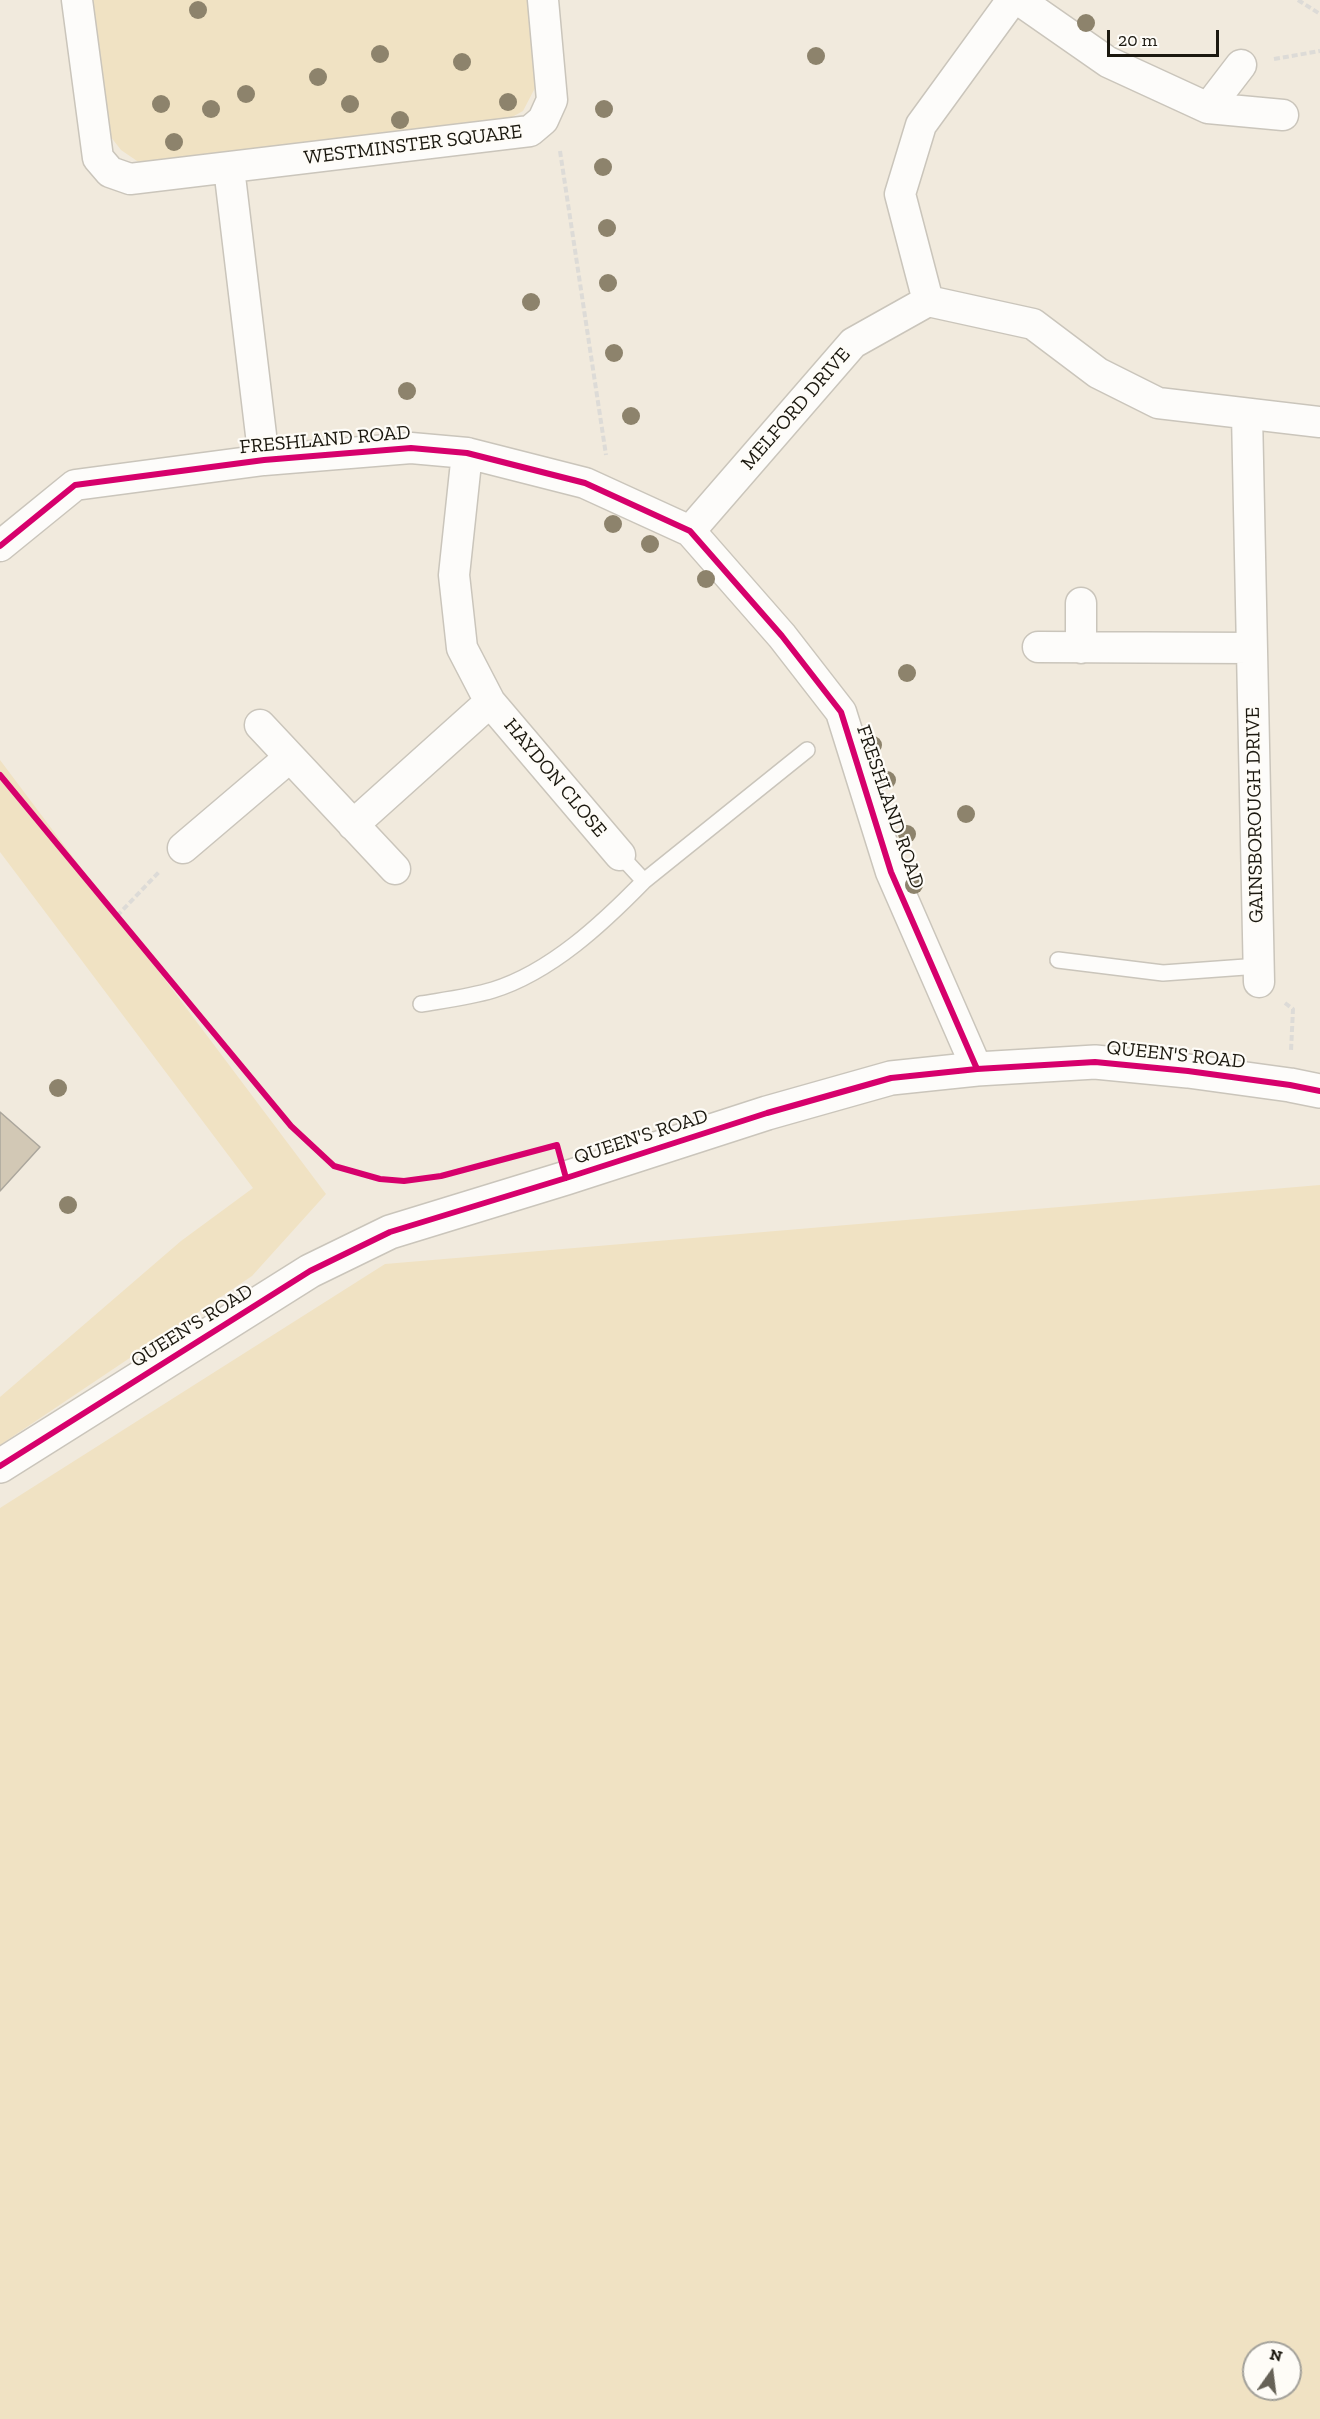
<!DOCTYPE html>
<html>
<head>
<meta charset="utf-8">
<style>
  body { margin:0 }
  #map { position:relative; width:1320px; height:2419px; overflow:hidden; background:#f1eadd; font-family:"Zilla Slab",serif }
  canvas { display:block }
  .north { position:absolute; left:1242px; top:2341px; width:60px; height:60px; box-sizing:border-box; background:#fefcf7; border:2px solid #a3a19a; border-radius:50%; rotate:14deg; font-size:16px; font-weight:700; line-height:24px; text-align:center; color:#1b180f }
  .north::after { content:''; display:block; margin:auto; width:21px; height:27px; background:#666257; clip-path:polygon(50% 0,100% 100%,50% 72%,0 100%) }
  .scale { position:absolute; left:1107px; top:30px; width:112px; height:27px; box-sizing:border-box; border:3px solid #1b180f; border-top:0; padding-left:8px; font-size:18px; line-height:21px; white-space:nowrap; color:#1b180f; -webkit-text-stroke:4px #fefcf7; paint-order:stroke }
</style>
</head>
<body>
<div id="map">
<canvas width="1320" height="2419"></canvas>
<div class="north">N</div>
<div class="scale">20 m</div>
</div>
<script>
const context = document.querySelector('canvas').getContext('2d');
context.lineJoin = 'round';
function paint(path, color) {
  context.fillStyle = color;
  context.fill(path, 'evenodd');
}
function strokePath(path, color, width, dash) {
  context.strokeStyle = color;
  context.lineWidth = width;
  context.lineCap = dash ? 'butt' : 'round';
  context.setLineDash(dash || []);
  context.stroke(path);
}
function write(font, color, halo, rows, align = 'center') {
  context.font = font + ' "Zilla Slab",serif';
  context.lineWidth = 4.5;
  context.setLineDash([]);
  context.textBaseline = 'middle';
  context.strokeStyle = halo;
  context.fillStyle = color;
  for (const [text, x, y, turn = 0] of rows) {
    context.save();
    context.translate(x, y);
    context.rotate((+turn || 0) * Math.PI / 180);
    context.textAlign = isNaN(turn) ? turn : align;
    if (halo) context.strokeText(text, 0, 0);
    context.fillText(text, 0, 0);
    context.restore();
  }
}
const green = new Path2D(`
  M92 0H527L536 86 523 111 503 122 140 163 121 150 107 132Z
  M0 760 326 1194 252 1276 0 1445V1397L181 1241 253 1188 0 852Z
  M1320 1185V2419H0V1508L385 1264ZM1254 2353H1290V2389H1254Z`);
const building = new Path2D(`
  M0 1112 40 1147 0 1191Z`);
const path = new Path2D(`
  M1298 0 1320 14
  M1274 59 1320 51
  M560 151 606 455
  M117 916 159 872
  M1285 1003 1293 1009 1291 1051`);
const service = new Path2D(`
  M644 881 807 750
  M1058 960 1163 973 1259 966
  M421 1004C445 1000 470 997 493 990 551 972 603 923 644 881L620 855`);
const minor = new Path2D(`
  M77 0 98 158 110 172 130 179 530 131 543 120 552 100 543 0
  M1019 0 1108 62 1208 108 1283 115
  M1208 108 1241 65
  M229 168 264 460
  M928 301 900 194 921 125 1012 0
  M1247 414 1259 982
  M467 453 454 575 462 648 490 702 620 855
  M690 531 853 343 928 301 1033 324 1098 373 1158 403 1320 422
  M0 546 75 485 264 460 411 448 467 453 585 483 690 531 782 636 841 712 891 872 977 1069
  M1081 603V648
  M1038 647 1251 648
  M260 725 395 869
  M353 825 490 702
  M183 848 290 757`);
const tertiary = new Path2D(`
  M0 1466 310 1271 390 1232 566 1178 767 1113 891 1078 977 1069 1095 1062 1188 1071 1290 1085 1320 1091`);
const cycleway = new Path2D(`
  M0 546 75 485 264 460 411 448 467 453 585 483 690 531 782 636 841 712 891 872 977 1069
  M0 775 291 1126 334 1166 380 1179 404 1181 441 1176 557 1145 566 1178
  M0 1466 310 1271 390 1232 566 1178 767 1113 891 1078 977 1069 1095 1062 1188 1071 1290 1085 1320 1091`);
const trees = [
  [198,10],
  [1086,23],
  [380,54],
  [816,56],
  [462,62],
  [318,77],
  [246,94],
  [508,102],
  [161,104],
  [350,104],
  [211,109],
  [604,109],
  [400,120],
  [174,142],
  [603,167],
  [607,228],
  [608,283],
  [531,302],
  [614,353],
  [407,391],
  [631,416],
  [613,524],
  [650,544],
  [706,579],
  [907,673],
  [873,745],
  [887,780],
  [966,814],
  [907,834],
  [914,885],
  [58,1088],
  [68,1205]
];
const streetNames = [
  ["WESTMINSTER SQUARE",413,145,-7],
  ["MELFORD DRIVE",796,409,-49],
  ["FRESHLAND ROAD",325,440,-5],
  ["HAYDON CLOSE",555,778,50],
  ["FRESHLAND ROAD",890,807,71],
  ["GAINSBOROUGH DRIVE",1255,815,-91],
  ["QUEEN'S ROAD",1176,1055,6],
  ["QUEEN'S ROAD",641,1137,-18],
  ["QUEEN'S ROAD",192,1326,-32]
];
paint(green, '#f0e2c3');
paint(building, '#d2c8b5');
strokePath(building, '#aba69c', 1.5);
strokePath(service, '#cac5bb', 18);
strokePath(minor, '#cac5bb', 33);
strokePath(tertiary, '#cac5bb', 36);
strokePath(path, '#dddbd7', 4, [6, 3]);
strokePath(service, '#fdfcfa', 15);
strokePath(minor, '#fdfcfa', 30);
strokePath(tertiary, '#fdfcfa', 33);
strokePath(cycleway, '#d6006c', 6);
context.fillStyle = '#8d836c';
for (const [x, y] of trees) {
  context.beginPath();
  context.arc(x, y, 9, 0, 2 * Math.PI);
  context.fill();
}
write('20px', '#1b180f', '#fefcf7', streetNames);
</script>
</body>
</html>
